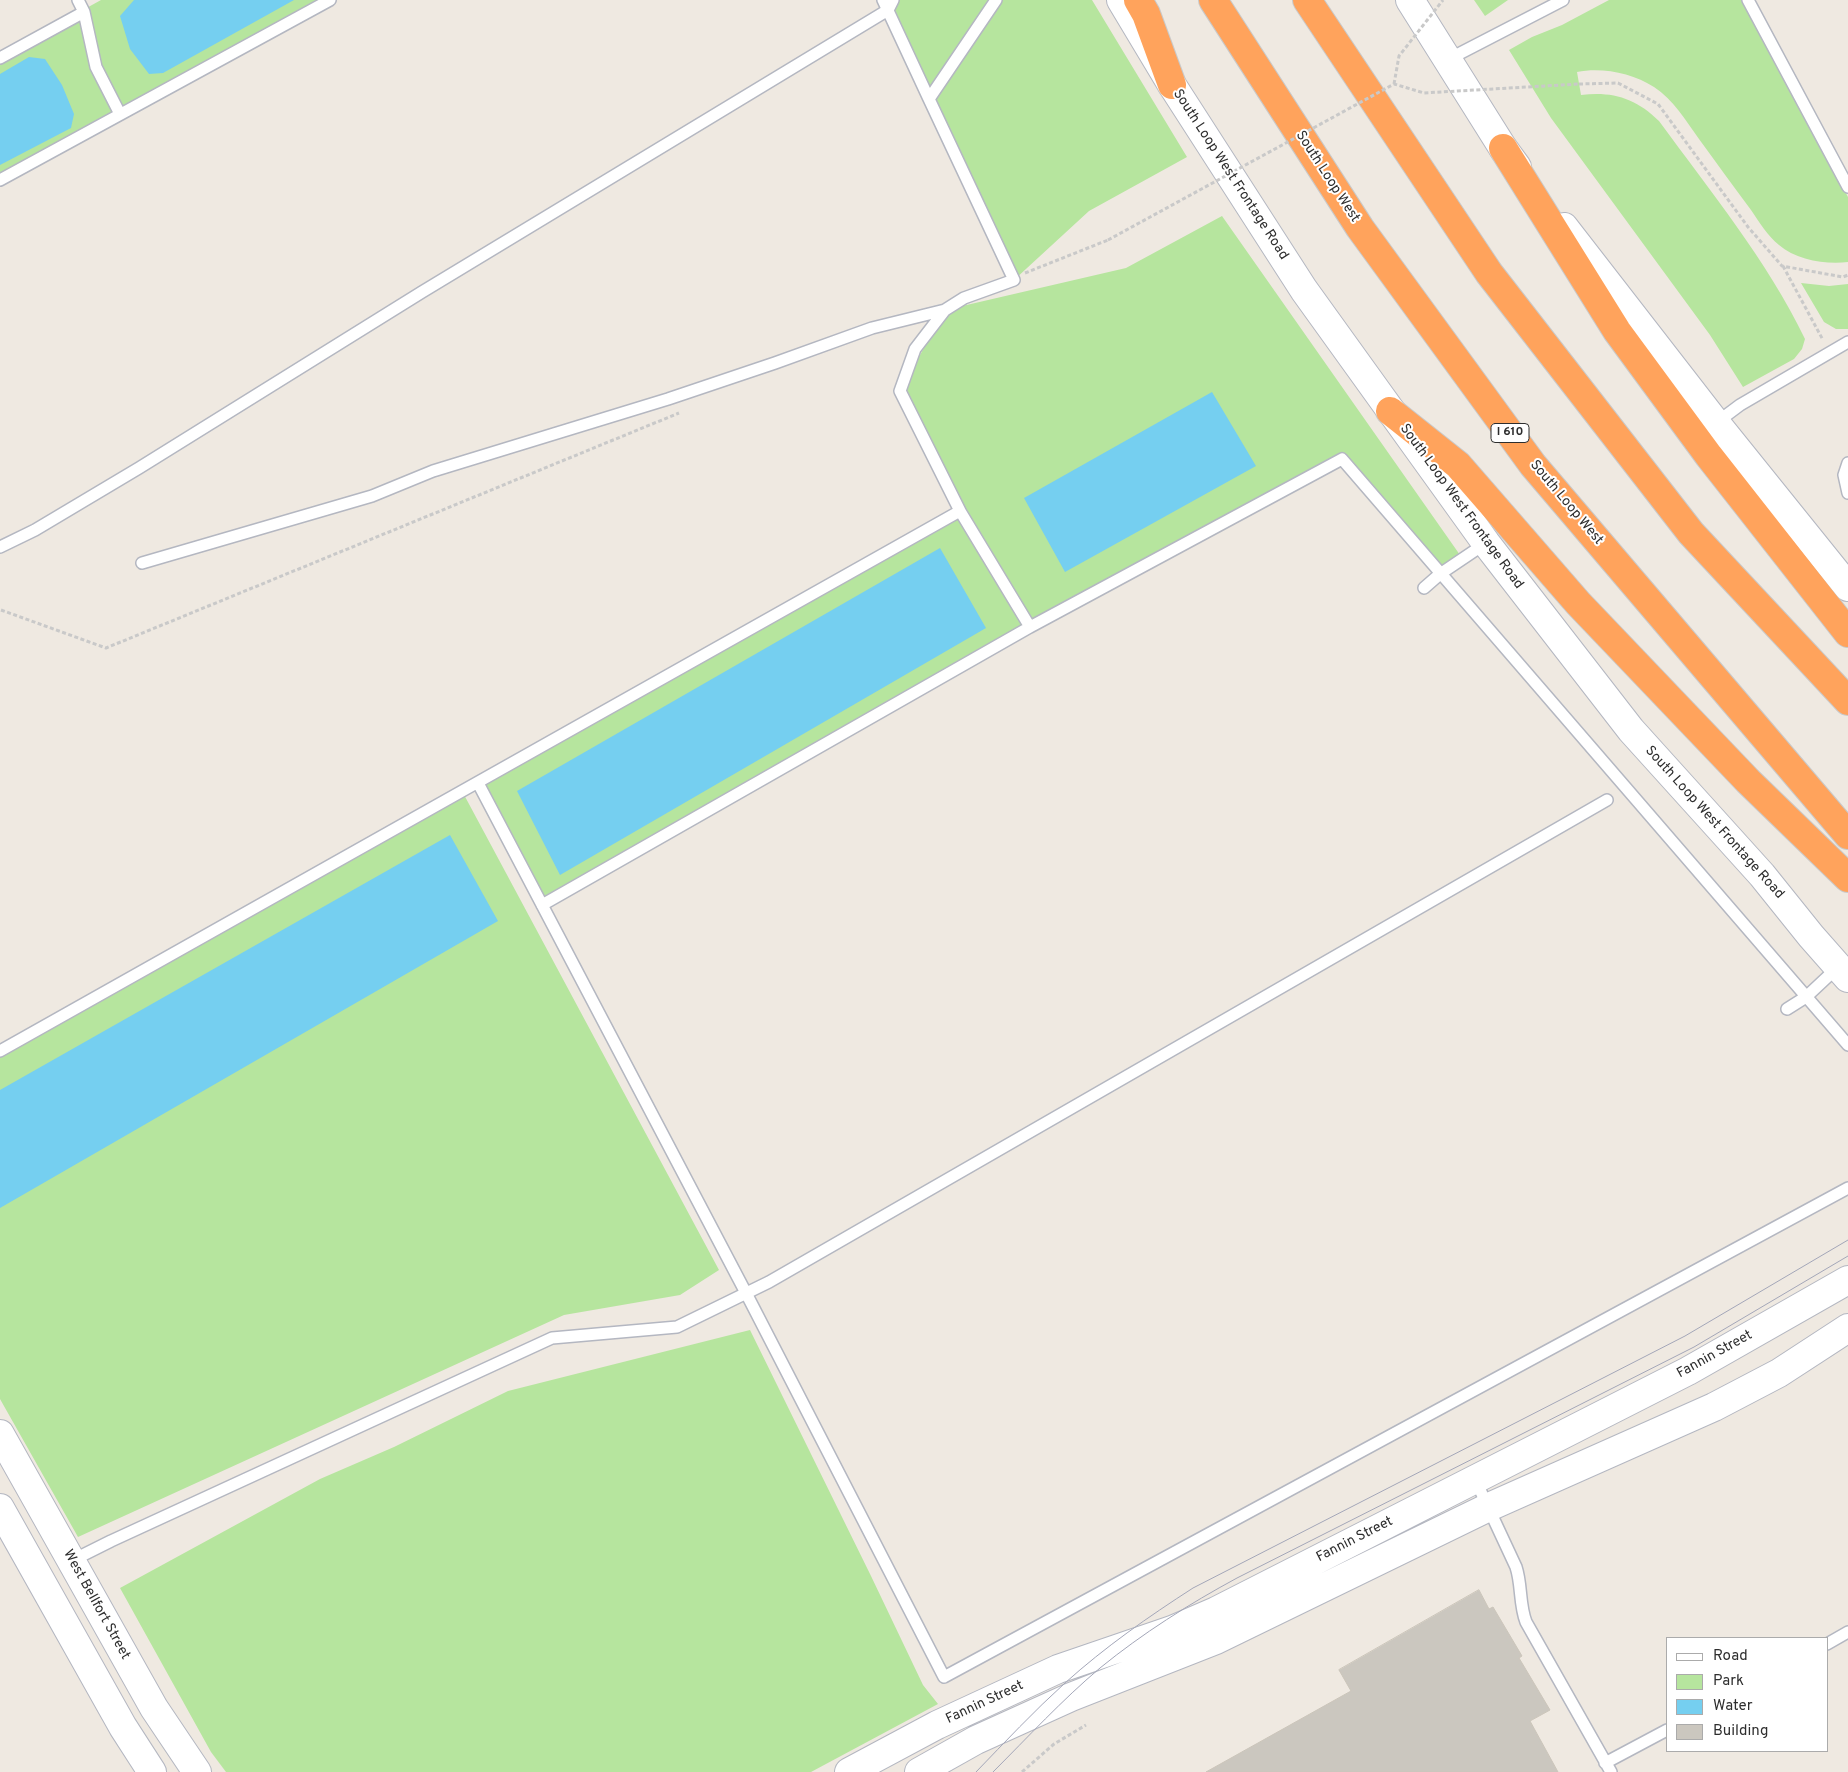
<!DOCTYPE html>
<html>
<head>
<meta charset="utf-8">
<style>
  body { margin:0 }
  #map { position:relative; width:1848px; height:1772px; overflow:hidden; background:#efe9e1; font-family:Overpass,sans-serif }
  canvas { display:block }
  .legend { position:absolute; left:1666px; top:1637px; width:162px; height:115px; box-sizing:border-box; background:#fff; border:1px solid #ababab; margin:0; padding:6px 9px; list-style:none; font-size:15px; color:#2e2e2e }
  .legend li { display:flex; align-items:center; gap:10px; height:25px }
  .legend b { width:25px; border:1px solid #ababab }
</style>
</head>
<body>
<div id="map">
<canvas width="1848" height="1772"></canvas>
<ul class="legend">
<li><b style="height:6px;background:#fff"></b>Road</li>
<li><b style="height:14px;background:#b6e59e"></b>Park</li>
<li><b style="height:14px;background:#75cff0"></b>Water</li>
<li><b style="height:14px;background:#cbc7bf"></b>Building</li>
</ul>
</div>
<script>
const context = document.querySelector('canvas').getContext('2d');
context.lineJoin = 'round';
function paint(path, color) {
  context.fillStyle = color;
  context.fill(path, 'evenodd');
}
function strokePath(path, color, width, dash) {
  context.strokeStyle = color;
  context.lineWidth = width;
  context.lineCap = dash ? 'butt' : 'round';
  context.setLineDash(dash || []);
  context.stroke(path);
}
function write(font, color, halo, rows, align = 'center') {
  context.font = font + ' Overpass,sans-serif';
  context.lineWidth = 4;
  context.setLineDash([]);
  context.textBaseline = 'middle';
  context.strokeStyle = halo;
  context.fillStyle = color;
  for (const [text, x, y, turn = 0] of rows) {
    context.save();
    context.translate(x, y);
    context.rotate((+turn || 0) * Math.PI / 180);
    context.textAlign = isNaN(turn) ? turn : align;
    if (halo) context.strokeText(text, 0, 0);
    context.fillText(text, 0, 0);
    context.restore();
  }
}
const green = new Path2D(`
  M101 0H329L0 180V56Z
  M883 0H1092L1187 157 1089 211 1014 280Z
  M1474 0H1508L1485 16Z
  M1609 0H1741L1848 197V262C1827 265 1796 260 1779 245 1768 236 1759 222 1751 210 1733 186 1716 162 1699 139 1686 121 1673 99 1654 87 1632 73 1602 67 1577 72L1581 95C1612 91 1636 98 1659 121 1710 191 1767 260 1805 339L1802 349 1794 359 1743 387 1710 335 1551 118 1509 50 1532 37 1562 25Z
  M1222 216 1460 555 1440 574 1342 459 542 905 478 783 960 511 900 391 945 310 1126 268Z
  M1801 283 1829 286 1848 284V329H1836L1824 322Z
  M462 791 719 1270 680 1295 564 1315 78 1537 0 1399V1055Z
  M750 1330 871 1576 923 1685 938 1704 811 1772H226L211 1752 120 1588 320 1479 394 1447 508 1391Z`);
const water = new Path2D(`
  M134 0H294L163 73 149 74 130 49 120 16Z
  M29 57 45 59 62 85 74 114 71 128 0 165V74Z
  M1212 392 1256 466 1065 572 1024 498Z
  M940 548 986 628 560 875 517 791Z
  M450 835 498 921 0 1208V1090Z`);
const building = new Path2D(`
  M1479 1590 1489 1609 1493 1607 1522 1656 1519 1658 1550 1710 1530 1721 1558 1772H1206L1351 1691 1339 1670Z`);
const path = new Path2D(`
  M1579 84 1618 83 1658 104 1748 227 1782 266 1843 277 1848 275
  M1783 266 1823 340
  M1025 273 1108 240
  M1 610 106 648 679 413
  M1022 1772 1054 1744 1086 1725`);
const lane = new Path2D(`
  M883 0 929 99
  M1748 0 1848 187
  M84 12 96 67 120 114
  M0 58 84 12 78 0
  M1447 60 1563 0
  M0 180 330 0
  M1716 423 1740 405 1848 342
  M1848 463 1844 475 1848 493
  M960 511 900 391 915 349 945 310 964 298 1014 280 929 99 996 0
  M0 547 35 530 139 468 422 292 888 10 893 0
  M142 563 372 496 433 471 668 399 775 363 872 328 945 310
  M1424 588 1440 574 1486 543
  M478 783 746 1293 944 1677 1848 1188
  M542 905 1030 627
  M1787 1009 1806 997 1838 967
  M0 1051 960 511 1030 627 1342 459 1848 1045
  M1475 1479 1516 1567C1522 1585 1519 1604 1526 1622L1611 1772
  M71 1561 111 1541 552 1338 677 1327 769 1282 1607 800
  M1827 1644 1848 1632
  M1605 1763 1667 1730`);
const secondary = new Path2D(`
  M1121 0 1172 85 1304 290 1486 543 1631 730 1762 875 1811 936 1848 978
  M1410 0 1503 148 1517 167
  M1564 227 1716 423 1848 587
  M0 1434 154 1708 197 1772
  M0 1508 123 1727 152 1772
  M849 1772 937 1725 1058 1669 1172 1630 1216 1611 1688 1371 1848 1280
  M919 1772 976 1740 1071 1697 1216 1640 1489 1507 1714 1407 1779 1373 1848 1328`);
const highway = new Path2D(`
  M1138 0 1146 14 1172 85
  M1213 0 1360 228 1533 465 1848 835
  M1307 0 1489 273 1691 533 1848 701
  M1503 148 1617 331 1709 456 1848 633
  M1390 411 1458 465 1578 603 1748 781 1848 878`);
const tram = new Path2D(`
  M976 1772C1005 1742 1034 1711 1065 1683 1105 1647 1148 1617 1193 1588L1685 1336 1848 1240
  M993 1772C1028 1737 1062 1700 1100 1668 1143 1633 1189 1604 1237 1578L1694 1347 1848 1256`);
const pathBridge = new Path2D(`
  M1394 84 1399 56 1443 0
  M1108 240 1394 84 1424 93 1579 84`);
const shields = [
  [1510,433,38]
];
const shieldNames = [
  ["I 610",1510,433]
];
const streetNames = [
  ["South Loop West Frontage Road",1230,175,57],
  ["South Loop West",1327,177,57],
  ["South Loop West",1566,503,50],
  ["South Loop West Frontage Road",1461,507,54],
  ["South Loop West Frontage Road",1714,823,48],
  ["Fannin Street",1715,1355,-29],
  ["Fannin Street",1355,1540,-27],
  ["West Bellfort Street",96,1605,61],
  ["Fannin Street",985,1703,-25]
];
paint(green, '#b6e59e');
paint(water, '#75cff0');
paint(building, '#cbc7bf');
strokePath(building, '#cbc5ba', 1);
strokePath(lane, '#b4b7c1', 14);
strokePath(secondary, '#b4b7c1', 30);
strokePath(highway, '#c9c9c9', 30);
strokePath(path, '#c9c9c9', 3, [4, 2.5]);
strokePath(lane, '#fff', 11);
strokePath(secondary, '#fff', 28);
strokePath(highway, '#ffa35c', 28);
strokePath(tram, '#a3a6b8', 1);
strokePath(pathBridge, '#c9c9c9', 3, [4, 2.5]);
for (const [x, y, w] of shields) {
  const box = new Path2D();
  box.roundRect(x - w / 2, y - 9.5, w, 19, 4);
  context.fillStyle = '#fff';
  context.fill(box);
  strokePath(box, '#2e2e2e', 1);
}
write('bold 12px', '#2e2e2e', null, shieldNames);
write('14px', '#2e2e2e', '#fff', streetNames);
</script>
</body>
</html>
